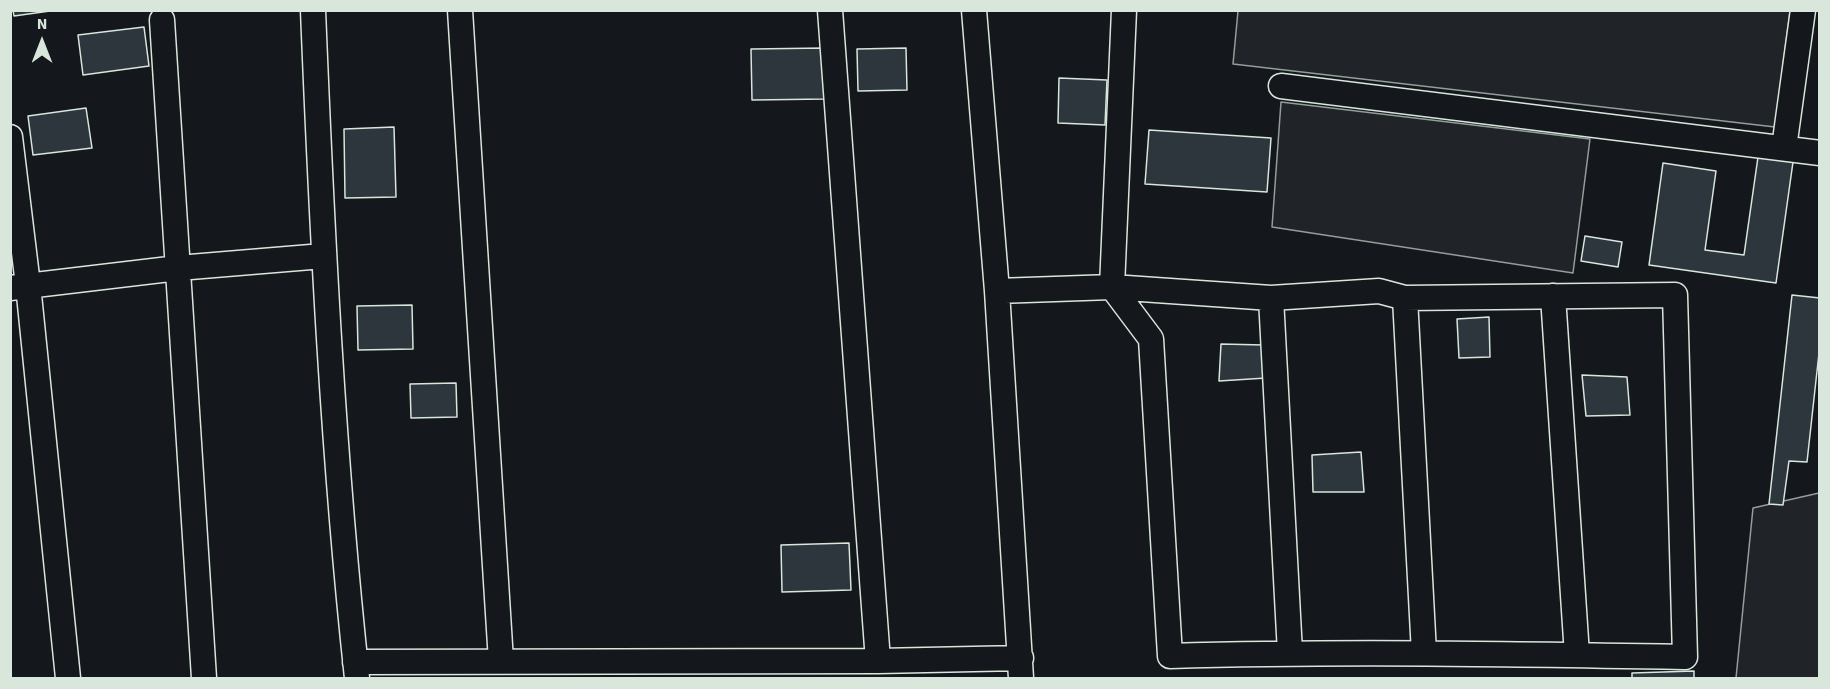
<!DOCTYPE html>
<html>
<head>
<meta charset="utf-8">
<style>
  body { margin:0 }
  #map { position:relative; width:1830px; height:689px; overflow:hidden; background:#14181c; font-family:"Source Sans 3",sans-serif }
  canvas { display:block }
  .frame { position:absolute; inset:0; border:12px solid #d8e6dc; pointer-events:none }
  .north { position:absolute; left:12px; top:12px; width:60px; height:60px; -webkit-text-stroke:4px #14181c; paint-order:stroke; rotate:0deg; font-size:16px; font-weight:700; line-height:24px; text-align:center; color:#d8e6dc }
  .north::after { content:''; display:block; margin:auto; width:21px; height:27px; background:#d8e6dc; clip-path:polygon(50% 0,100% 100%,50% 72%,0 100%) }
</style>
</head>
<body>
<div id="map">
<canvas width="1830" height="689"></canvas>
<div class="frame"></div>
<div class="north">N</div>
</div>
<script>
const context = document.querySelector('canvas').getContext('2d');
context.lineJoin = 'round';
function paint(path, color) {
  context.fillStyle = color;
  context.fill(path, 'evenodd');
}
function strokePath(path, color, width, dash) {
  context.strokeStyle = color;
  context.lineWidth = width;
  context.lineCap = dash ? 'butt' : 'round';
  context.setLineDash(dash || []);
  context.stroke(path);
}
const green = new Path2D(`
  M1238 11H1790L1775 127 1233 64Z
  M1281 102 1590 139 1573 273 1272 227Z
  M1819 493V678H1736L1753 508Z`);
const building = new Path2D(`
  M13 10H50V11L14 16Z
  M144 27 149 66 83 75 78 35Z
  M825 48 826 99 752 100 751 49Z
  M906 48 907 90 858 91 857 49Z
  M1059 78 1107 80 1105 125 1058 123Z
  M86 108 92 148 33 155 28 116Z
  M394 127 396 197 345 198 344 129Z
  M1149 130 1271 138 1267 192 1145 184Z
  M1758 157 1793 162 1776 283 1649 265 1663 163 1716 171 1705 250 1744 255Z
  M1585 236 1622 242 1618 267 1581 261Z
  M1792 295 1820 298V344L1807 462 1789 461 1783 505 1769 504Z
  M412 305 413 349 358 350 357 306Z
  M1489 317 1490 357 1459 358 1457 319Z
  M1221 344 1264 345 1266 378 1219 381Z
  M1582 375 1627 377 1630 415 1586 416Z
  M456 383 457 417 411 418 410 384Z
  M1361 452 1364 492H1313L1312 455Z
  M849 543 851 590 782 592 781 545Z
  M1694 671V678H1632V673Z`);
const minor = new Path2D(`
  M313 10C322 233 333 456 357 678
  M460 10 501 661
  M830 10 878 661
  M974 10 997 291 1021 678
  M162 20 204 678
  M1281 86 1820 153
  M10 137 28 285 68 678
  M1784 148 1803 10
  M10 288 178 268 323 256
  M997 291 1112 287 1271 298 1379 291 1405 298 1675 295 1685 657C1513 654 1342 651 1170 656L1151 339 1112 287 1124 10
  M1553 296 1577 655
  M1271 298 1290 653
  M1405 298 1424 653
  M355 662 878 661 1021 658`);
paint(green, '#202428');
strokePath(green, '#939e99', 1.5);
paint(building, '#2c363c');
strokePath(building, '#d8e6dc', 1.5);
strokePath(minor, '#d8e6dc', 27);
strokePath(minor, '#14181c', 24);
</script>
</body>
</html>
